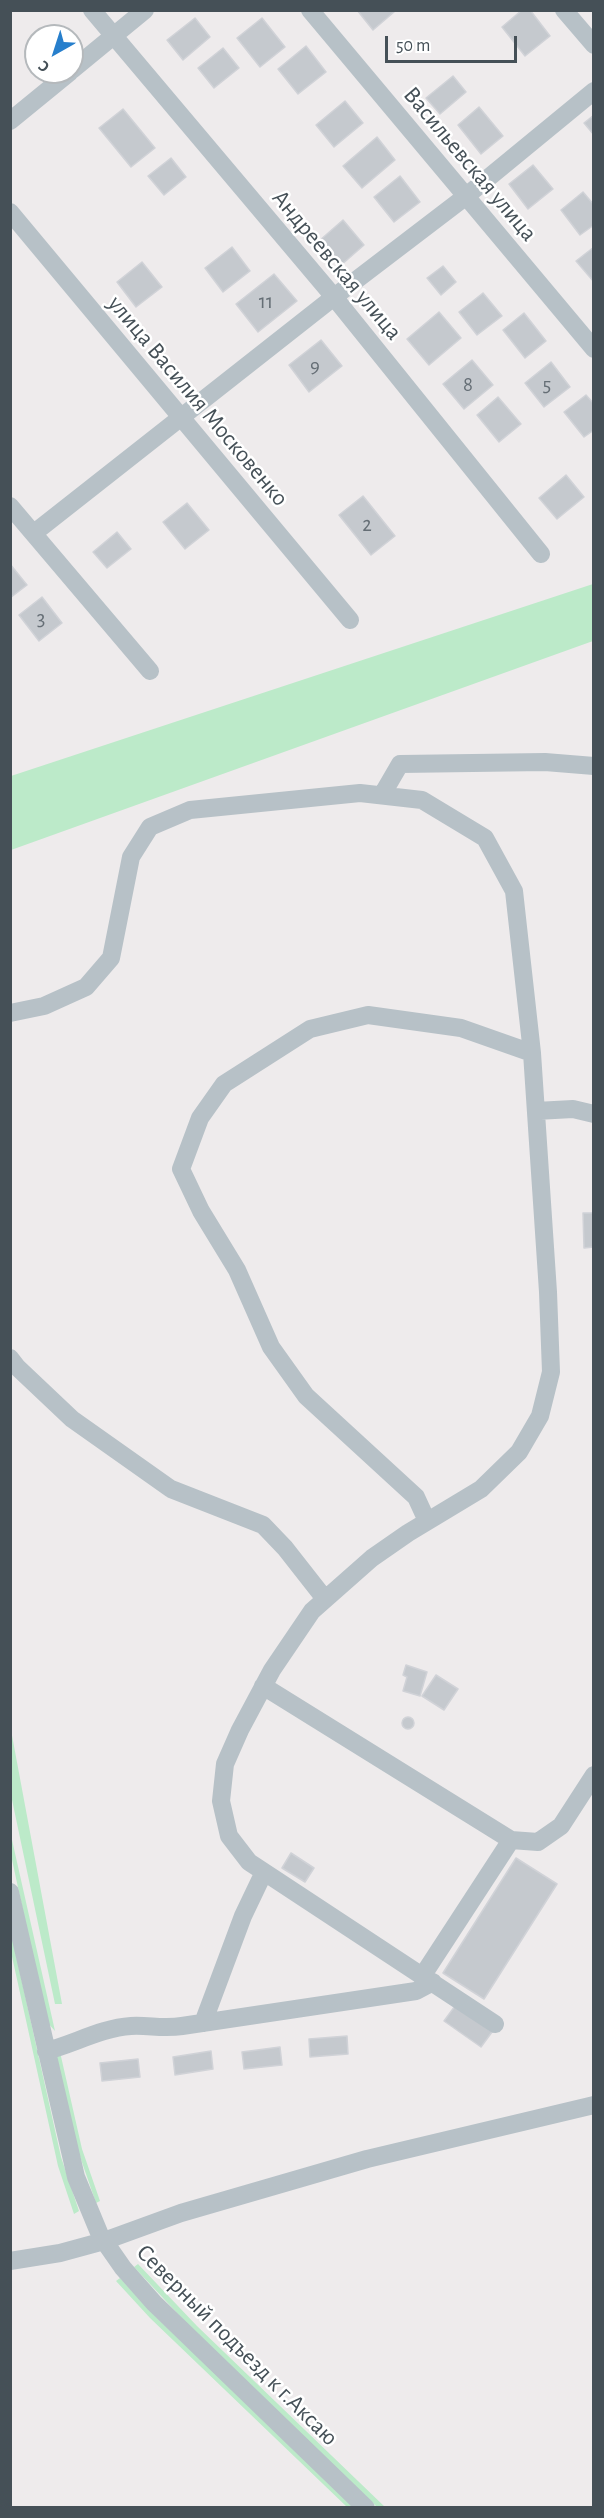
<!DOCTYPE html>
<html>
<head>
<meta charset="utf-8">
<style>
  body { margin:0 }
  #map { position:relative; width:604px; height:2518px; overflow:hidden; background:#eeebec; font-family:"Alegreya Sans",sans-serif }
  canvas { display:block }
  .frame { position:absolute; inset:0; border:12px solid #455057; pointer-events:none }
  .north { position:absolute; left:24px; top:24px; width:60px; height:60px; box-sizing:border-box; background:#fff; border:2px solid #b5b9bc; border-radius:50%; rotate:219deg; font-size:16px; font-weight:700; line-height:24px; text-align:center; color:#455057 }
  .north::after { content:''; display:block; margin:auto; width:21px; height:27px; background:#277fcc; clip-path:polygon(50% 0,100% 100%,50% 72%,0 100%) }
  .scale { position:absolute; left:385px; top:36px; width:132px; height:27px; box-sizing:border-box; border:3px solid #455057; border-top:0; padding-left:8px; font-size:18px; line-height:21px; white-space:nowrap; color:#455057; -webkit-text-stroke:4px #fff; paint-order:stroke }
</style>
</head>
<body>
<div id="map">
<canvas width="604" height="2518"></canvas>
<div class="frame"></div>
<div class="north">С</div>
<div class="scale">50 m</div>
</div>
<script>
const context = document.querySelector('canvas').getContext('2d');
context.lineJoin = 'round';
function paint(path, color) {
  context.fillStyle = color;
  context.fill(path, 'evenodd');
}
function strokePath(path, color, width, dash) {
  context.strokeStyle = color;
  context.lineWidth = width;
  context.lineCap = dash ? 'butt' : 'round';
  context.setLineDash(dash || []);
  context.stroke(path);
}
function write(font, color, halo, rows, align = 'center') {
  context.font = font + ' "Alegreya Sans",sans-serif';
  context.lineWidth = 5;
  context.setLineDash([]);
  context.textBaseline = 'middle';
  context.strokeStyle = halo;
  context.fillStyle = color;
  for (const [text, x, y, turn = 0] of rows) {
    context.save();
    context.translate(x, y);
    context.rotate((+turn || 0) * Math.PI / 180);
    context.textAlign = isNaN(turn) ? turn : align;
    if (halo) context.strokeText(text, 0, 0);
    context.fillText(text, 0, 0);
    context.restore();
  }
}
const green = new Path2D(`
  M593 584V641L11 850V776Z
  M10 1730H11L62 2004H55L11 1795Z
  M10 1831 55 2031 47 2022 11 1855Z
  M10 1928 61 2157 79 2211 74 2214 58 2166 11 1952Z
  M60 2052 82 2149 100 2201 96 2203 76 2145 56 2059Z
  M138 2264 197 2326 385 2507H377L193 2330 134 2267Z
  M120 2278 154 2315 355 2507H347L150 2318 116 2281Z`);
const building = new Path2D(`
  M357 10H392L394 12 373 30Z
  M522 10H530L550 36 525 56 502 27Z
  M195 18 210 37 183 60 167 40Z
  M262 18 285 47 260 67 237 38Z
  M306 46 326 72 298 94 278 69Z
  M223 48 239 68 214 88 198 68Z
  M453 76 466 92 440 114 426 98Z
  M345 101 363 123 334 147 316 125Z
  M479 107 503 136 481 154 458 125Z
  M123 109 155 148 131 167 99 128Z
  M594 115V135L584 123Z
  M377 137 395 160 362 188 343 166Z
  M171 158 186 177 164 195 148 176Z
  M533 165 553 189 528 209 509 184Z
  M400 176 420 202 394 222 374 197Z
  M583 192 594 205V225L580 235 561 210Z
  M343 220 364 245 340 266 319 241Z
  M232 247 250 271 223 292 205 268Z
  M594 247V282L576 261Z
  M142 262 162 287 136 307 117 282Z
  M443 266 456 282 441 295 427 278Z
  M274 274 297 301 258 332 236 304Z
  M483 293 502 316 477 335 459 312Z
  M439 312 461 338 429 365 407 339Z
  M524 313 546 341 525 358 503 330Z
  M321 340 342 366 309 392 289 365Z
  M472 360 493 385 464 409 443 384Z
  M551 362 570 387 544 407 525 383Z
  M586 395 594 404V430L584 437 564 412Z
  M498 397 521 424 499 442 477 415Z
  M566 475 584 497 557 519 539 498Z
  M363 496 395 536 371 555 339 515Z
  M187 503 209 530 185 549 163 522Z
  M117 532 131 549 107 568 93 552Z
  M10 564 27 585 10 598Z
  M42 597 62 623 39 641 19 615Z
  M583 1213H594V1247L584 1248Z
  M406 1665 427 1672 420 1696 403 1691 407 1677 403 1675Z
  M436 1675 458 1689 444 1710 422 1696Z
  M402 1723a6 6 0 1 1 12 0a6 6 0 1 1-12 0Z
  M291 1853 314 1868 305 1882 282 1868Z
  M516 1858 557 1884 484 1999 443 1973Z
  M455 2006 492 2032 481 2047 444 2021Z
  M347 2036 348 2054 310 2057 309 2039Z
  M280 2047 282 2065 244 2069 242 2052Z
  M211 2051 213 2069 175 2075 173 2057Z
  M138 2059 140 2077 102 2081 100 2063Z`);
const minor = new Path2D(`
  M92 10 334 297 541 554
  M310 10 594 349
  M564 10 594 45
  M72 70 145 10
  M10 121 70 72
  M10 212 350 620
  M10 506 150 671
  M34 533 334 297 465 197 594 91
  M382 795 400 764 545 762 594 766
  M10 1013 44 1006 86 987 111 958 131 857 150 827 190 810 360 793 422 800 485 838 514 891 532 1053 548 1292 551 1372 540 1416 519 1452 481 1489 408 1533 372 1558 312 1611 272 1670 240 1730 225 1764 221 1801 229 1836 249 1862 495 2024
  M536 1111 573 1109 594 1114
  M10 1358 17 1367 72 1419 171 1489 263 1525 285 1548 325 1599
  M427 1521 416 1497 306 1396 271 1347 237 1270 201 1211 181 1169 200 1118 224 1084 310 1029 368 1015 461 1028 532 1053
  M263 1686 511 1840 538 1842 561 1826 594 1775
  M10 1892 76 2177 100 2235 123 2268 154 2303 366 2508
  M423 1975 511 1840
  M203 2023 243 1916 264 1872
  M46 2051C74 2044 101 2028 131 2026 149 2025 163 2029 182 2026L416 1991 433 1982
  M10 2261 60 2253 104 2241 181 2213 367 2159 594 2105`);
const numberNames = [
  ["11",266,302],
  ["9",315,366],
  ["8",468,385],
  ["5",547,385],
  ["2",367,525],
  ["3",41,619]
];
const streetNames = [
  ["Васильевская улица",470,164,50],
  ["Андреевская улица",337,265,50],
  ["улица Василия Московенко",198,401,50],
  ["Северный подъезд к г.Аксаю",237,2345,45]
];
paint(green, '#bceac9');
paint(building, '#c5c9ce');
strokePath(building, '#d0d2d7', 1.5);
strokePath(minor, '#b7c1c7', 18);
write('21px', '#656e75', null, numberNames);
write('24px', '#455057', '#fff', streetNames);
</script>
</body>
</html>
